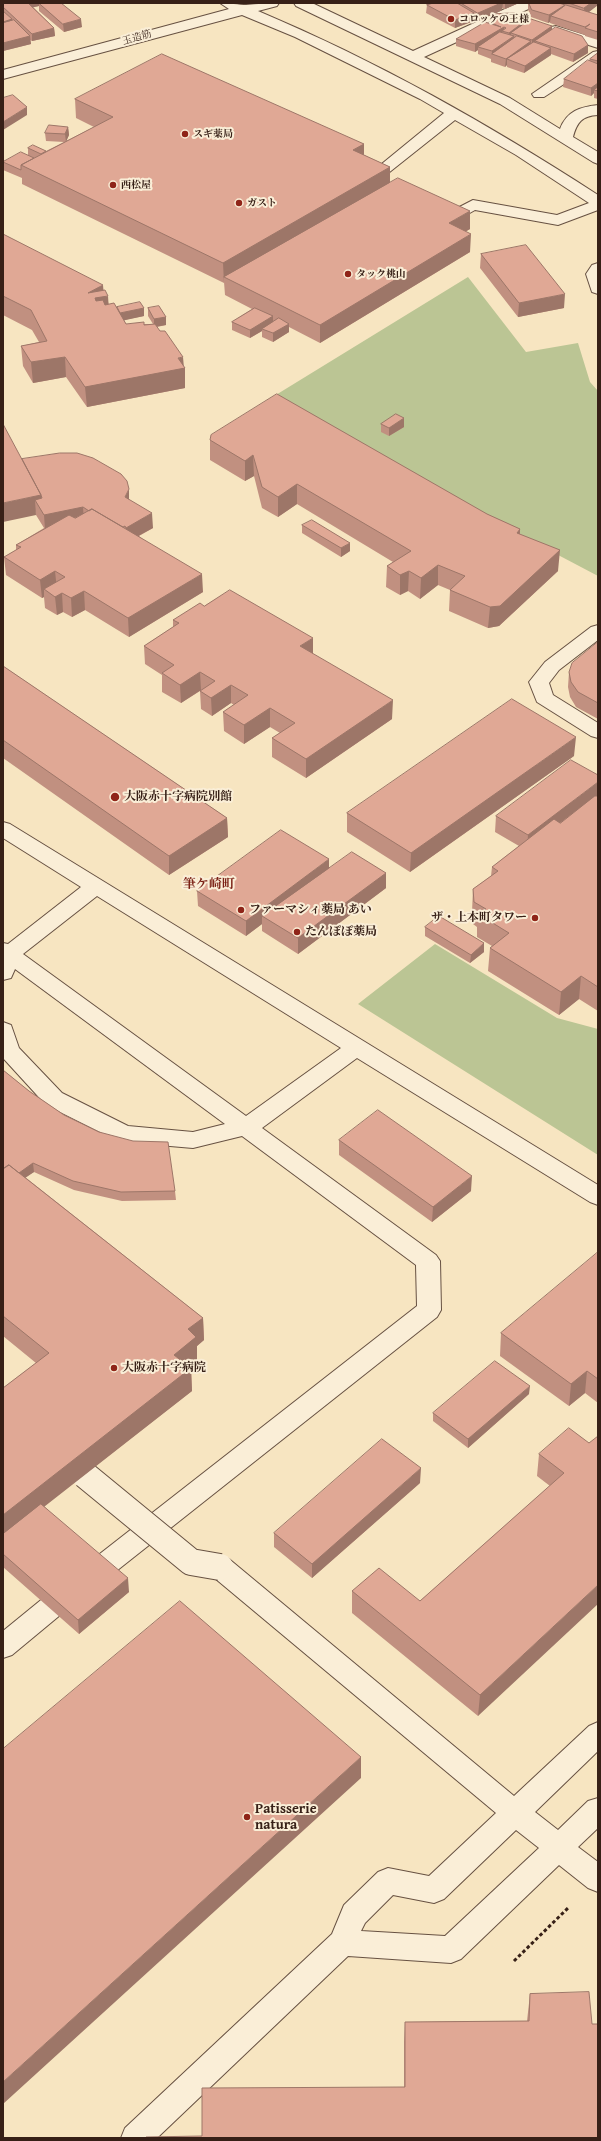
<!DOCTYPE html>
<html>
<head>
<meta charset="utf-8">
<style>
  body { margin:0 }
  #map { position:relative; width:601px; height:2141px; overflow:hidden; background:#f7e5c1; font-family:"Gentium Book Plus",serif }
  canvas { display:block }
  .frame { position:absolute; inset:0; border:4px solid #372017; pointer-events:none }
</style>
</head>
<body>
<div id="map">
<canvas width="601" height="2141"></canvas>
<div class="frame"></div>
</div>
<script>
const context = document.querySelector('canvas').getContext('2d');
context.lineJoin = 'round';
function paint(path, color) {
  context.fillStyle = color;
  context.fill(path, 'evenodd');
}
function strokePath(path, color, width, dash) {
  context.strokeStyle = color;
  context.lineWidth = width;
  context.lineCap = dash ? 'butt' : 'round';
  context.setLineDash(dash || []);
  context.stroke(path);
}
function write(font, color, halo, rows, align = 'center') {
  context.font = font + ' "Gentium Book Plus","Noto Serif JP",serif';
  context.lineWidth = 4;
  context.setLineDash([]);
  context.textBaseline = 'middle';
  context.strokeStyle = halo;
  context.fillStyle = color;
  for (const [text, x, y, turn = 0] of rows) {
    context.save();
    context.translate(x, y);
    context.rotate((+turn || 0) * Math.PI / 180);
    context.textAlign = isNaN(turn) ? turn : align;
    if (halo) context.strokeText(text, 0, 0);
    context.fillText(text, 0, 0);
    context.restore();
  }
}
const green = new Path2D(`
  M468 277 526 352 578 343 590 382 598 391V576L266 401Z
  M435 944 557 1018 598 1029V1155L358 1004Z`);
const path = new Path2D(`
  M514 1961 569 1907`);
const minor = new Path2D(`
  M220 3C228 3 240 5 246 5 257 4 268 3 279 3L277 6 258 11C379 62 488 124 598 195V210L558 225 475 210 454 222H442L440 219 442 216 473 200 557 215 589 203 516 155 455 120 377 182H367L364 179 367 176 444 113 420 99 295 37 242 15 3 79V70L229 9Z
  M294 3H312L413 51 518 3H537L535 6 424 57 510 98 560 129C567 111 580 107 598 105V115C582 116 577 122 573 137L598 152V164L593 162 500 104 296 6Z
  M556 26 598 39V48L551 33 549 30 551 27Z
  M598 51V62L544 97H534L532 94 593 52Z
  M598 263V294L592 292 586 274 592 265Z
  M598 625V640L559 670 549 683 553 695 598 723V738L591 736 537 702 529 682 545 662 591 627Z
  M3 822 10 824 598 1185V1205L590 1202 357 1058 262 1128 436 1255 440 1261 441 1310 437 1317 110 1576 101 1579 92 1576 88 1568 92 1560 417 1306 416 1265 242 1136 193 1148 124 1142 116 1140 46 1105 3 1058V1022L11 1025 19 1048 62 1093 128 1126 193 1132 225 1124 15 969 11 978 3 980V943L8 944 81 887 3 838ZM97 896 341 1048 246 1116 23 954Z
  M220 1556 229 1559 514 1796 589 1726 598 1722V1751L535 1812 558 1830 588 1801 598 1798V1828L578 1847 598 1862V1892L588 1888 559 1865 461 1959 451 1963 348 1956 157 2138H121L125 2128 332 1934 344 1905 378 1872 388 1868 429 1876 496 1813 211 1575 207 1567 211 1559ZM516 1830 539 1848 445 1936 361 1931 365 1923 393 1895 434 1903 444 1899Z
  M50 1597 59 1600 63 1608 59 1616 12 1655 3 1658V1631L41 1600Z`);
const minorBridge = new Path2D(`
  M85 1475 191 1562 220 1567`);
const wall = new Path2D(`
  M3 3H61L82 27 64 32 39 11V6L33 7 54 28 55 36 32 41 30 40 31 44 3 51Z
  M426 3H519L505 9 502 8V10L478 21 474 18V21L455 28 426 13 427 5Z
  M528 3H598V5L588 12 598 15V40L585 36V35L550 23V22L548 23 531 17 528 9Z
  M529 18V21L552 26V29L588 45V53L573 62 551 54V55L524 73 507 67V65L505 67 491 62V59L478 54V50L475 52 456 46V39L488 23 489 22Z
  M598 53V99L594 98V93L591 96 563 87 564 79 589 61 590 59Z
  M75 99 364 144V155L390 167V183L470 229 465 232 470 252 320 343 289 327V332L273 342 262 337V331L250 338 232 330V322L252 309 225 295 224 282V283L22 184V178L3 170V161L28 155V148L46 151 64 142 46 141 45 133 68 127 69 135 66 141 94 127 76 118Z
  M3 234 104 290 109 305 117 307 144 308V316L124 320 126 324H153L148 316V308L166 317V325L157 327 183 366 185 388 87 407 66 377 33 383 23 366 21 346 39 342 32 330 3 315Z
  M481 254 564 308 518 317 480 268Z
  M381 424 404 427 389 436 381 432Z
  M210 440 487 514 520 529V534L558 571 499 626 488 628 449 611 450 590 438 585 420 599 408 591 400 595 386 587 387 566 393 562 297 504 278 517 262 508 254 476 245 481 210 460Z
  M22 459 129 499 153 528 139 536 203 592 129 637 85 610 72 617 63 612 57 615 45 608 44 597 42 598 6 575 4 557 16 550V545L44 528 36 515Z
  M302 525 350 551 341 557 302 533Z
  M204 606 313 654 392 719 306 778 272 757V738L280 733 270 727 244 744 224 731 223 712 234 705 231 703 212 716 201 709 200 691 181 703 162 692V675L145 664 144 646 173 627V620Z
  M598 642V719L576 707 570 697 568 687 569 672Z
  M3 666 227 818 228 837 169 875 3 758Z
  M574 756 410 872 347 832V813Z
  M598 796V1011L579 999 559 1015 488 971 490 948 492 946 477 937V927L473 924 472 912 473 889 491 876 492 867 519 846 495 832 496 816Z
  M329 868 386 873V888L298 954 262 931V924L246 936 198 906 197 891Z
  M425 927 484 952 470 963 425 936Z
  M3 1070 29 1091 175 1191 176 1200 122 1201 74 1190 34 1172 25 1177 203 1318 204 1340 197 1346V1359L188 1366 191 1368 192 1391 44 1506 129 1592 79 1634 3 1567V1388L36 1363 3 1336Z
  M339 1140 471 1191 432 1222 339 1155Z
  M598 1254V1403L585 1393 569 1406 500 1356 501 1333Z
  M529 1394 468 1448 433 1421V1413Z
  M589 1443 478 1716 352 1613V1591L420 1601 550 1486 537 1476 539 1454Z
  M420 1483 312 1578 274 1547V1533Z
  M530 1994 592 2024 598 2138 202 2136 404 2087V2042L405 2022 527 2021Z`);
const shadedWall = new Path2D(`
  M29 3H51H39V6L30 8Z
  M501 3H503L502 10 478 21V13Z
  M505 3H519L505 9Z
  M591 3H598V5L584 16V8Z
  M565 5 564 13 551 16 550 22 548 23 549 15Z
  M474 13V21L455 28V20Z
  M529 18V26L511 33V38L514 36 513 44 492 54V51L509 40V33Z
  M12 19V27L3 30V22Z
  M81 19 82 27 64 32 63 24Z
  M552 26V34L535 41 534 46 532 48V40Z
  M504 27V32L502 31V36L478 47V50L475 52V44Z
  M54 28 55 36 32 41V34Z
  M30 36 31 44 3 51V43Z
  M531 41 530 49 507 59V65L505 67 506 59Z
  M588 45V53L573 62 574 54Z
  M551 48V55L524 73 525 66Z
  M598 83V90H594V93L591 96V88Z
  M27 107V115L3 130V122Z
  M68 127 69 135 66 142 65 134Z
  M364 144V163L353 150Z
  M390 167V186L224 277V283L223 263Z
  M470 211V229L448 241 449 223Z
  M471 234 470 252 320 343V325Z
  M103 285 104 297 108 296 109 311 108 316 88 293Z
  M565 294 564 308 518 317 519 303Z
  M144 308V316L112 323V315Z
  M273 316V325L262 329V331L250 338V330Z
  M166 317V325L154 327V319Z
  M289 324V332L273 342V333Z
  M65 357 66 377 33 383 31 362Z
  M183 357 184 368H185V388L87 407 85 387Z
  M404 418V427L389 436V428Z
  M253 455 254 476 245 481V461Z
  M297 484V504L278 517V497Z
  M129 489V503L125 497Z
  M41 495 43 513 35 500 36 515 3 522V503Z
  M83 507 84 522 45 529 44 515Z
  M152 513 153 528 127 542 126 528Z
  M520 529 519 549 517 533Z
  M350 543V551L341 557V548Z
  M560 550 558 571 499 626 488 628 490 607Z
  M438 565V585L420 599 421 578Z
  M55 571 57 590 44 589V597L42 598 40 580Z
  M409 571 408 591 400 595V575Z
  M202 574 203 592 129 637 128 618Z
  M84 591 85 610 72 617 71 598Z
  M62 593 63 612 57 615 55 597Z
  M313 638V657L300 646Z
  M200 672 201 690 181 703 180 685Z
  M231 685V703L212 716 211 698Z
  M393 700 392 719 306 778V759Z
  M270 708V727L244 744V725Z
  M576 737 574 756 410 872 411 853Z
  M598 782V796L527 850 528 835Z
  M227 818 228 837 169 875V856Z
  M329 859V874L262 916V924L246 936V921Z
  M386 873V888L298 954V938Z
  M484 943V952L470 963 471 955Z
  M581 976 579 999 559 1015 561 992Z
  M33 1163 34 1172 3 1193V1184Z
  M472 1176 471 1191 432 1222 433 1207Z
  M203 1318 204 1340 197 1346V1359L175 1377 174 1355 188 1329Z
  M191 1368 192 1391 3 1539V1515Z
  M587 1371 585 1393 569 1406 571 1384Z
  M530 1386 529 1394 468 1448V1439Z
  M421 1468 420 1483 312 1578V1564Z
  M128 1578 129 1592 79 1634 78 1620Z
  M598 1585V1604L478 1716 480 1695Z
  M361 1757V1778L3 2104V2082Z`);
const building = new Path2D(`
  M3 3H28L54 28 32 34 3 7Z
  M39 3H61L81 19 63 24Z
  M434 3H457L474 13 455 20 427 5Z
  M461 3H501L478 13Z
  M529 3H559L565 5 549 15 532 10Z
  M569 3H591L584 8Z
  M566 5 598 15V32L585 28 590 24 585 27 551 16Z
  M3 11 12 19 3 22Z
  M514 13 529 18 509 33 502 31 506 28 504 27 475 44 456 39 485 22 501 27 489 22 496 14Z
  M531 19 552 26 532 40 511 33Z
  M14 20 30 36 3 43V23Z
  M556 27 582 36 588 45 574 54 535 41Z
  M500 32 514 36 492 51 478 47Z
  M517 36 531 41 506 59 492 54Z
  M534 42 551 48 525 66 507 59Z
  M598 53V61L590 59Z
  M162 54 364 144 353 150 390 167 223 263 21 165 113 117 75 99Z
  M588 60 598 64V83L591 88 564 79Z
  M598 87V91L594 90Z
  M13 95 27 107 3 122V98Z
  M49 125 68 127 65 134 45 133Z
  M33 145 46 151 41 154 28 148Z
  M21 152 34 158 21 165V170L3 162Z
  M398 178 470 211 449 223 471 234 320 325 224 277Z
  M3 234 103 285 88 293 105 290 108 296 95 298 96 301 103 300 105 305 114 303 126 324 144 322V325L155 324 160 331H165L183 357 178 358 185 368 85 387 65 357 31 362 21 346 47 341 31 310 3 296Z
  M526 245 565 294 519 303 481 254Z
  M140 302 144 308 120 313 117 307Z
  M159 306 166 317 154 319 148 308Z
  M255 308 273 316 250 330 232 322Z
  M279 318 289 324 273 333 262 329Z
  M277 394 487 514 520 529 517 533 560 550 500 606 490 607 450 590 465 576 438 565 421 578 409 571 400 575 387 566 411 551 297 484 278 497 262 487 253 455 245 461 210 440 211 435Z
  M396 414 404 418 389 428 381 424Z
  M3 424 41 495 3 503Z
  M60 453H77L93 458 121 474 127 481 129 489 125 497 152 513 126 528 125 526 123 527 92 509 89 511 83 507 44 515 35 500 42 498 41 495 22 459Z
  M92 509 202 574 128 618 84 591 71 598 62 593 55 597 44 589 65 577 55 571 40 580 4 557 21 547 16 545 69 515 75 518Z
  M312 520 350 543 341 548 302 525Z
  M230 590 313 638 300 646 393 700 306 759 272 738 295 723 270 708 244 725 223 712 248 695 231 685 211 698 200 691 215 681 200 672 180 685 162 673 174 665 144 646 179 623 173 620 200 603 204 606Z
  M598 642V703L578 692 571 682 569 672 572 663Z
  M3 666 227 818 169 856 3 740Z
  M512 699 576 737 411 853 347 813Z
  M571 760 598 775V782L528 835 496 816Z
  M595 796H598V987L581 976 561 992 490 948 509 933 478 914 486 909 474 902 473 889 498 871 492 867 554 819 560 823Z
  M281 830 329 859 246 921 197 891Z
  M352 852 386 873 298 938 262 916Z
  M439 916 484 943 471 955 425 927Z
  M3 1070 29 1091 64 1115 99 1132 133 1141 168 1142 175 1191 121 1192 73 1181 33 1163 19 1173 9 1165 3 1169Z
  M378 1110 472 1176 433 1207 339 1140Z
  M9 1165 203 1318 188 1329 196 1337 174 1355 191 1368 3 1515V1388L49 1353 3 1316V1169Z
  M597 1253 598 1254V1379L587 1371 571 1384 501 1333Z
  M495 1361 530 1386 468 1439 433 1413Z
  M569 1428 589 1443 598 1436V1585L480 1695 352 1591 379 1568 420 1601 564 1473 539 1454Z
  M382 1439 421 1468 312 1564 274 1533Z
  M41 1504 128 1578 78 1620 3 1554V1534Z
  M180 1601 361 1757 3 2082V1749Z
  M589 1992 592 2024H598V2138H146V2137L202 2136V2088L405 2087V2022L529 2021 530 1994Z`);
const markers = [
  [451,19,4,"#8f2418"],
  [185,134,4,"#8f2418"],
  [113,185,4,"#8f2418"],
  [239,203,4,"#8f2418"],
  [348,274,4,"#8f2418"],
  [115,797,5,"#8f2418"],
  [241,910,4,"#8f2418"],
  [535,918,4,"#8f2418"],
  [297,932,4,"#8f2418"],
  [114,1368,4,"#8f2418"],
  [247,1817,4,"#8f2418"]
];
const farPoinames = [
  ["コロッケの王様",459,19],
  ["スギ薬局",193,134],
  ["西松屋",121,185],
  ["ガスト",247,203],
  ["タック桃山",356,274]
];
const farStreetnames = [
  ["玉造筋",137,38,-16]
];
const poiNames = [
  ["大阪赤十字病院別館",124,797],
  ["ファーマシィ薬局 あい",249,910],
  ["ザ・上本町タワー",527,918,"right"],
  ["たんぽぽ薬局",305,932],
  ["大阪赤十字病院",122,1368]
];
const neighbourhoodNames = [
  ["筆ケ崎町",209,885]
];
const nearPoinames = [
  ["Patisserie",255,1809],
  ["natura",255,1825]
];
paint(green, '#bbc594');
strokePath(minor, '#675142', 2);
strokePath(path, '#372017', 3, [3.5, 2.5]);
paint(minor, '#faeed7');
strokePath(minorBridge, '#675142', 28, []);
strokePath(minorBridge, '#faeed7', 26);
paint(wall, '#c19080');
paint(shadedWall, '#9d7668');
paint(building, '#e0a895');
strokePath(building, '#9d7668', 1);
for (const [x, y, r, color] of markers) {
  const dot = new Path2D();
  dot.arc(x, y, r, 0, 2 * Math.PI);
  context.fillStyle = color;
  context.fill(dot);
  strokePath(dot, '#faeed7', 1.5);
}
write('bold 10px', '#372017', '#faeed7', farPoinames, 'left');
write('10px', '#372017', '#faeed7', farStreetnames);
write('bold 12px', '#372017', '#faeed7', poiNames, 'left');
write('bold 13px', '#7a1f14', '#faeed7', neighbourhoodNames);
write('bold 14px', '#372017', '#faeed7', nearPoinames, 'left');
</script>
</body>
</html>
